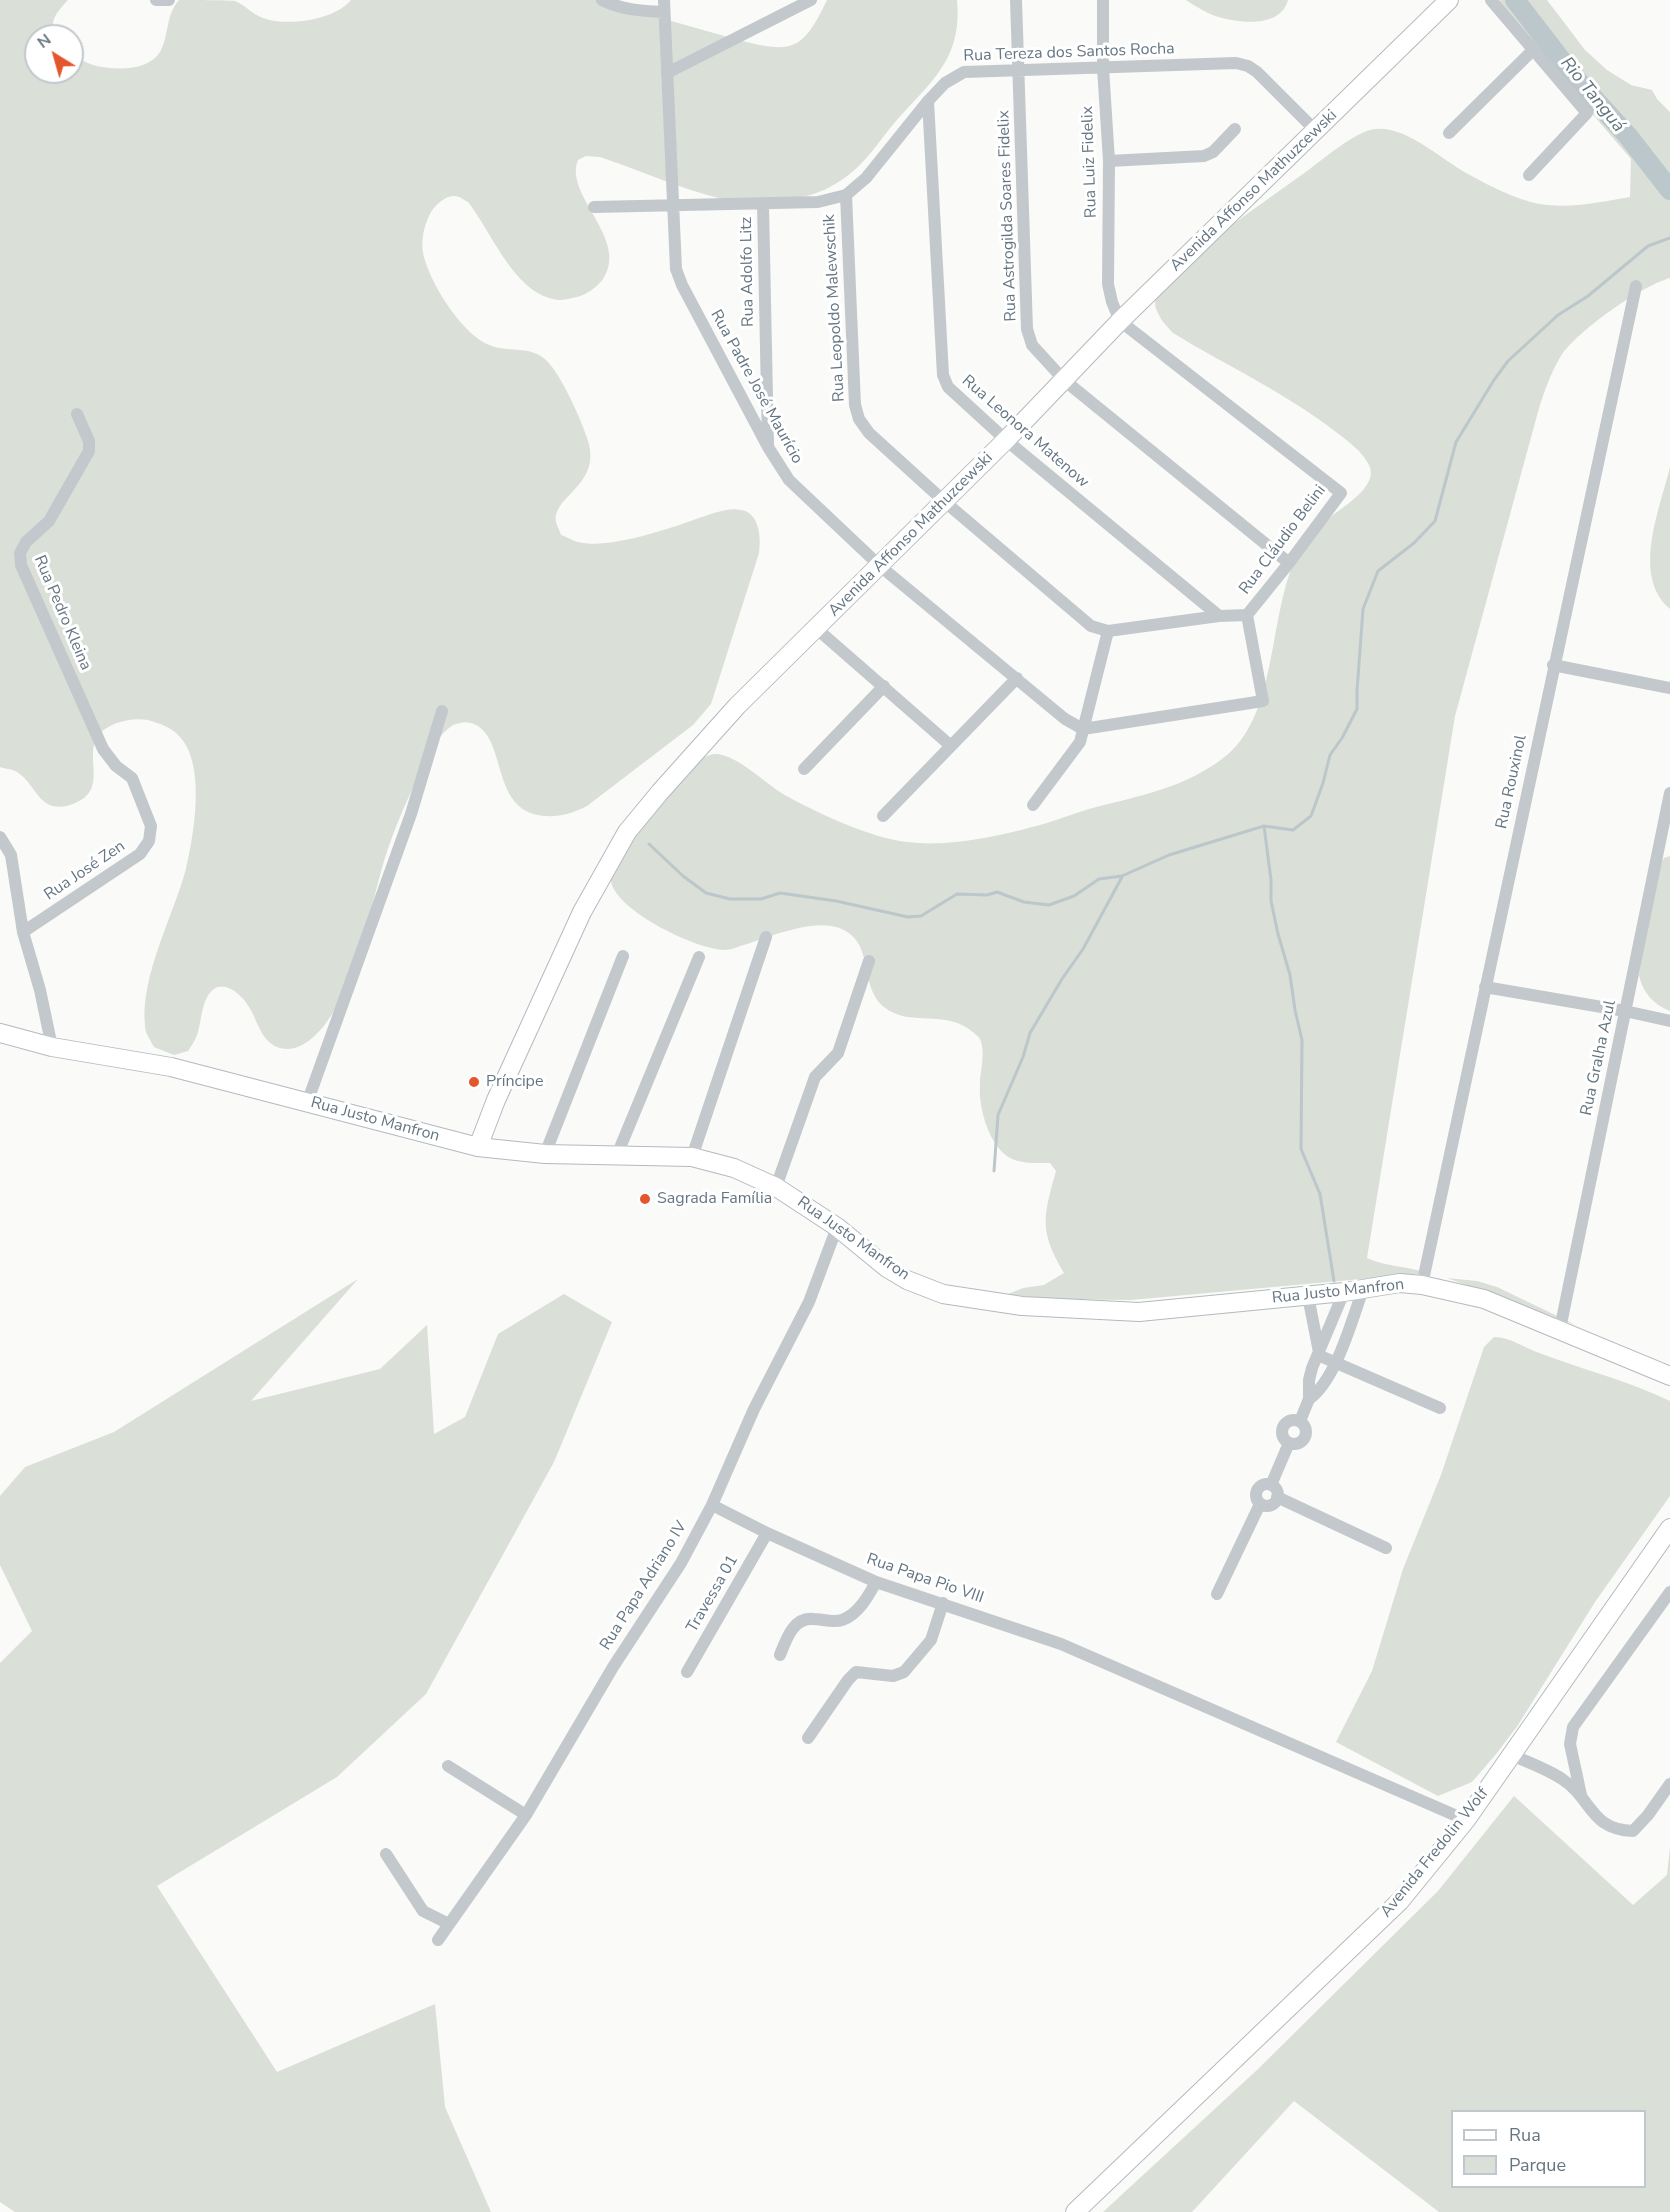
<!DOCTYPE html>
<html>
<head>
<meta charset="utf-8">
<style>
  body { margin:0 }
  #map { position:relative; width:1670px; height:2212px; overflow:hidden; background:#fafaf8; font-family:"Nunito Sans",sans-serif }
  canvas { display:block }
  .legend { position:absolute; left:1451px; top:2110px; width:195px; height:78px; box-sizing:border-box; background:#fff; border:2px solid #c1c8cd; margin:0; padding:8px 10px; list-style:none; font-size:18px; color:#657683 }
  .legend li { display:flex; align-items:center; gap:12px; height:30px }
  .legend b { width:30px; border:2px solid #c1c8cd }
  .north { position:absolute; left:24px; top:24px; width:60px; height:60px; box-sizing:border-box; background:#fff; border:2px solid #c1c8cd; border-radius:50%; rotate:323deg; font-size:16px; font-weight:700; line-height:24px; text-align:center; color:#657683 }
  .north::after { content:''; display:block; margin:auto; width:21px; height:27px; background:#e4572e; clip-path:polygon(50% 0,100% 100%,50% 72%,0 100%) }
</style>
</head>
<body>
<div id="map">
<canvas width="1670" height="2212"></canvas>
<ul class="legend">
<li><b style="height:8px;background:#fff"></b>Rua</li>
<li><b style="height:16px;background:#dadfd7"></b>Parque</li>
</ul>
<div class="north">N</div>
</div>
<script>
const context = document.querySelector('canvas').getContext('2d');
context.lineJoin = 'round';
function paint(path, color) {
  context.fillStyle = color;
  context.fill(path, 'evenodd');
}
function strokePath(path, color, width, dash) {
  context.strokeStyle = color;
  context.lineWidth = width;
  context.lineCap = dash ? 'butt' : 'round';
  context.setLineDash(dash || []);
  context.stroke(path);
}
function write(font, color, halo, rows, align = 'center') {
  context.font = font + ' "Nunito Sans",sans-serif';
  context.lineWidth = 6;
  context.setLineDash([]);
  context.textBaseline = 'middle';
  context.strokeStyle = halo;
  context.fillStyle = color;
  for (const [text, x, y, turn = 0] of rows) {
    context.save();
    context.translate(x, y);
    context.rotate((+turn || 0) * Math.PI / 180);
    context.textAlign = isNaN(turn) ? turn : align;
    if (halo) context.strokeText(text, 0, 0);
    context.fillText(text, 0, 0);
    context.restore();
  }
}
const green = new Path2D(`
  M0 0H68C58 11 48 21 55 36H36V72H72V55C79 58 86 63 93 65 114 71 152 72 162 48 169 32 166 15 179 0 190 0 227 0 235 1 245 5 252 14 263 18 287 27 335 20 351 0H597L742 41C795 54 803 49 827 0H957C962 52 938 76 905 111 886 130 872 156 851 173 827 192 806 199 775 200 764 201 750 203 739 202 690 194 646 172 600 157L586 156 578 160C563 195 630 239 603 279 597 287 586 295 577 297 571 298 565 300 559 300 515 296 492 232 468 202 464 200 459 196 455 196 445 195 434 206 430 214 424 226 421 239 423 253 429 282 463 337 492 346 511 353 531 345 547 361 561 375 581 419 587 438 604 485 552 495 556 522 557 526 560 531 561 535 567 537 573 541 578 542 606 550 669 529 696 519 710 515 727 507 741 510 760 513 761 538 759 553L711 704 693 725 587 806C573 813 561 817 544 816 488 811 509 734 471 723 466 721 458 723 453 725 436 736 426 759 418 777 405 804 393 832 384 861 368 915 360 977 326 1023 313 1041 288 1061 267 1040 258 1030 255 1015 247 1004 241 995 226 981 214 989 201 998 202 1022 197 1035 195 1041 191 1046 188 1051L174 1055 154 1047C151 1041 145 1033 145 1026 140 976 173 917 186 869 194 835 206 765 180 737 173 728 159 723 148 720 132 717 104 723 96 739 86 761 107 790 75 803 68 806 61 808 53 806 38 803 31 780 17 772 13 769 6 769 0 767Z
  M1186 0H1288C1280 29 1238 23 1215 16 1205 12 1195 6 1186 0Z
  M1500 0H1547L1585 50 1607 70 1631 85 1652 90 1657 99 1670 112V278C1641 286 1577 331 1561 356 1551 372 1545 390 1539 408L1455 716 1367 1258C1387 1267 1407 1266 1427 1273L1131 1300 1043 1299 1008 1294 1023 1288 1044 1285 1064 1273C1039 1231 1043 1217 1056 1171L1050 1163C1037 1163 1022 1164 1010 1158 989 1146 978 1107 980 1084 980 1071 986 1053 980 1039 979 1037 975 1034 974 1033 946 1008 909 1028 884 1007 858 986 876 941 839 928 815 919 774 935 750 943 742 945 733 950 724 950 696 949 618 912 611 882 608 872 614 861 618 852L689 769C696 763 704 755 714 754 735 753 765 783 783 794 811 810 859 832 890 839 938 851 1003 836 1050 822 1063 818 1075 813 1089 809 1138 796 1187 788 1227 755 1278 713 1268 615 1297 555 1303 543 1317 529 1327 520 1340 508 1380 487 1369 465 1362 451 1348 441 1336 432 1286 393 1227 366 1173 333 1168 327 1162 322 1159 315 1145 293 1173 269 1189 257 1227 228 1265 201 1303 174 1320 162 1356 130 1376 129 1404 126 1438 156 1461 170 1484 183 1513 199 1540 204 1570 209 1600 202 1630 197L1631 159 1500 6Z
  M1670 467V609C1631 576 1660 509 1670 467Z
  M1670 856V1011C1653 1004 1643 993 1639 975L1656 871 1664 858Z
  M1447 1278 1477 1281 1497 1287 1576 1325Z
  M358 1279 251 1401 380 1369 427 1325 434 1434 465 1417 498 1334 564 1294 612 1322 554 1462 426 1694 337 1777 157 1886 277 2072 435 2004 445 2107 491 2212H15L0 2202V1663L32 1631 0 1565V1496L25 1467 114 1432Z
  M1494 1337C1511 1337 1526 1349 1542 1354 1584 1370 1629 1381 1670 1401V1496L1595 1602 1518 1725 1497 1753 1472 1782 1438 1796 1336 1742 1372 1671 1403 1569 1441 1475 1484 1347Z
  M1514 1796 1633 1905 1667 1875 1670 1847V2212H1439L1294 2101 1192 2212H1103L1257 2070 1438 1891ZM1452 2112H1644V2186H1452Z`);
const stream = new Path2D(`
  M1264 826 1271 880V901L1278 934 1290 975 1295 1010 1302 1040 1301 1149 1320 1194 1334 1281
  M649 844 683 876 706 893 730 899H761L780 893 836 901 908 917 921 916 957 894 987 895 997 892 1024 902 1049 905 1074 896 1099 879 1122 876 1169 855 1264 826 1293 830 1311 816 1323 783 1330 755 1342 738 1357 709V691L1363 609 1378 571 1414 543 1435 521 1456 442 1494 380 1508 361 1558 315 1588 296 1648 246 1670 238
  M994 1171 998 1115 1023 1057 1030 1033 1062 979 1083 949 1122 877`);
const river = new Path2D(`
  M1515 0 1576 79 1628 136 1670 190`);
const street = new Path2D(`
  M156 0H169
  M602 0C623 10 642 11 664 12
  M664 0 676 269 682 285 768 447 789 480 880 566 1065 719 1083 729
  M1016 0 1027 329 1032 345 1064 380 1289 563
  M1103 0V68L1109 161 1108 284 1112 302 1120 321 1341 493 1289 563 1247 615
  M1491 0 1587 113 1529 175
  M667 73 811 0
  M928 101 943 375 948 387 1006 440 1219 616
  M1449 133 1533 50
  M1109 161 1204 156 1213 152 1235 129
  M846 195 855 405 859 419 869 433 945 502 1091 626 1108 631 1219 616 1247 615
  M763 204 768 445
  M594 207 818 202 846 195 866 178 928 101 945 83 964 72 1236 63 1248 66 1257 72 1316 131
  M817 629 951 746
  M1553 665 1670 688
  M1083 729 1263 701 1247 615
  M804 769 884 686
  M1033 805 1080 742 1108 631
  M883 816 1017 678
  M0 837 11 855 23 932 40 990 52 1047
  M23 932 140 854 149 841 151 826 132 778 116 766 103 749 21 565 20 553 26 542 49 521 89 451V441L77 414
  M1485 987 1625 1011 1670 1021
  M307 1103 411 814 442 711
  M545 1154 623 956
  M617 1155 699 957
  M692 1157 766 937
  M776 1187 815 1077 838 1053 869 961
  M1422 1285 1636 286
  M1308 1296 1319 1352
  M1560 1329 1670 793
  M1318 1355 1440 1408
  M1309 1399C1336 1380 1352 1320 1363 1289
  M1282 1432a12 12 0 1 1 24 0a12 12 0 1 1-24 0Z
  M1300 1421 1309 1399V1380L1312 1368 1344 1292
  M1256 1495a11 11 0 1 1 22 0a11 11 0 1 1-22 0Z
  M1271 1485 1289 1443
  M1277 1497 1386 1548
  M712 1505 767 1533 876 1582 1061 1644 1466 1820
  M1217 1594 1260 1504
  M780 1655C786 1640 793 1617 813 1619 822 1619 833 1623 842 1620 858 1615 869 1595 876 1582
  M687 1672 767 1533
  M808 1738 848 1680 856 1672 893 1676 904 1672 931 1640 943 1603
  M1511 1755C1528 1762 1547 1769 1562 1779 1592 1798 1590 1830 1633 1831L1648 1815 1670 1784
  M448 1766 526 1815
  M1581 1795 1570 1744 1573 1727 1670 1592
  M386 1854 423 1911 449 1924
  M438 1940 526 1815 613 1667 681 1563 712 1505 754 1409 809 1302 837 1227`);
const secondary = new Path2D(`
  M0 1033 52 1047 171 1067 478 1147 545 1154 692 1157 734 1168 776 1187 837 1227 887 1268 907 1280 943 1294 1022 1306 1139 1312 1344 1292 1400 1283 1422 1285 1484 1299 1670 1376
  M478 1147 496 1100 582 912 627 832 660 792 737 706 1006 440 1120 321 1449 0
  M1075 2212 1400 1901 1466 1820 1670 1528`);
const markers = [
  [474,1082,6,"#e4572e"],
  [645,1199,6,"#e4572e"]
];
const streetNames = [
  ["Rua Tereza dos Santos Rocha",1069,53,-2],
  ["Rua Luiz Fidelix",1090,162,-92],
  ["Avenida Affonso Mathuzcewski",1254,191,-44],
  ["Rua Astrogilda Soares Fidelix",1008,216,-92],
  ["Rua Adolfo Litz",748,272,-91],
  ["Rua Leopoldo Malewschik",835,308,-93],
  ["Rua Padre José Maurício",756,387,61],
  ["Rua Leonora Matenow",1025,432,41],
  ["Avenida Affonso Mathuzcewski",911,535,-45],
  ["Rua Cláudio Belini",1283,540,-53],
  ["Rua Pedro Kleina",62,613,67],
  ["Rua Rouxinol",1512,782,-78],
  ["Rua José Zen",85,871,-34],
  ["Rua Gralha Azul",1599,1058,-78],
  ["Rua Justo Manfron",375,1120,15],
  ["Rua Justo Manfron",853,1239,35],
  ["Rua Justo Manfron",1338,1292,-6],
  ["Rua Papa Pio VIII",925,1579,19],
  ["Rua Papa Adriano IV",644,1586,-58],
  ["Travessa 01",713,1594,-60],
  ["Avenida Fredolin Wolf",1435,1853,-51]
];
const poiNames = [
  ["Príncipe",486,1082],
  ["Sagrada Família",657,1199]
];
const waterNames = [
  ["Rio Tanguá",1592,95,51]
];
paint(green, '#dadfd7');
strokePath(stream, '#bbc7cb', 3);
strokePath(river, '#bbc7cb', 20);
strokePath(secondary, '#b3babf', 20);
strokePath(street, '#c3c8cc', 12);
strokePath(secondary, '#fff', 18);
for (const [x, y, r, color] of markers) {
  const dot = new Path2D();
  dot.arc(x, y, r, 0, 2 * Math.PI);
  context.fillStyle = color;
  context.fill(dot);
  strokePath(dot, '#fff', 2);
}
write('16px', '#657683', '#fff', streetNames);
write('16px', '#657683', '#fff', poiNames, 'left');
write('italic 18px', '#60757c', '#fff', waterNames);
</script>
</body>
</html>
